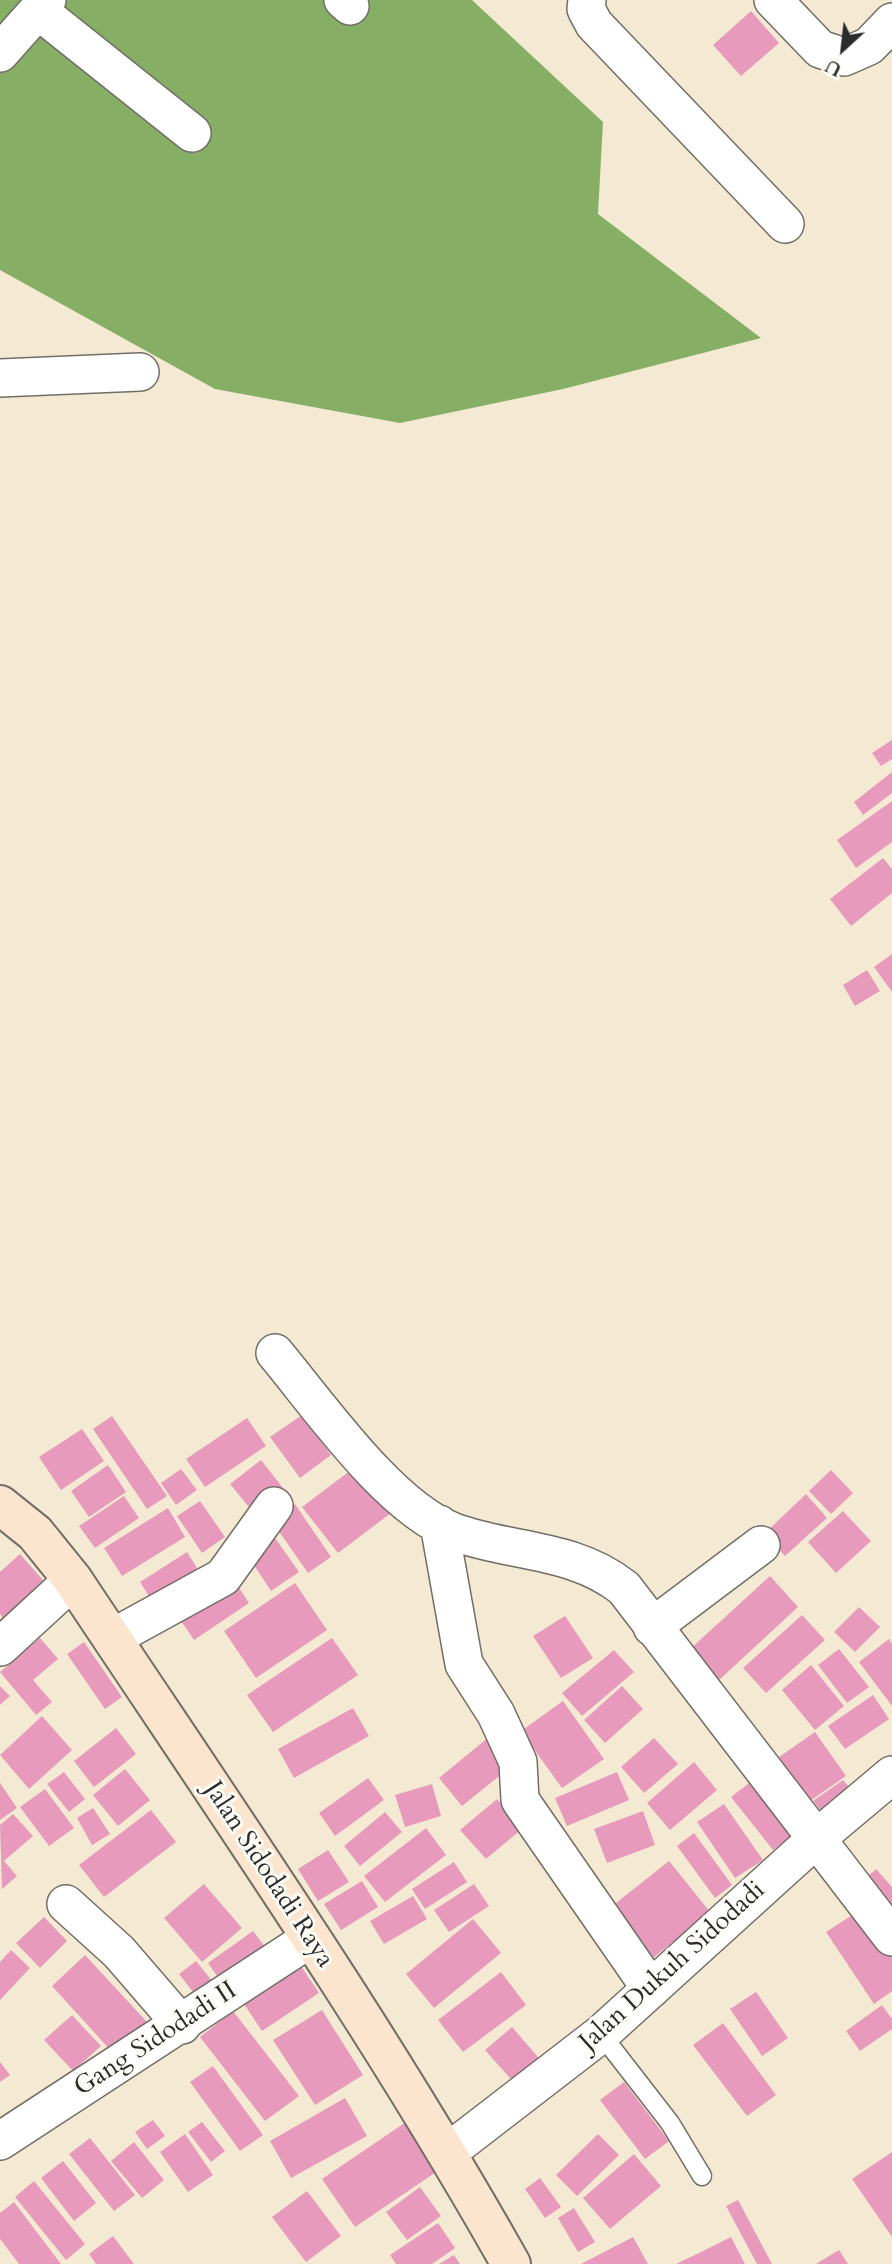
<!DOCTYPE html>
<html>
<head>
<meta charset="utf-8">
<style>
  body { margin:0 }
  #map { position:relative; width:892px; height:2264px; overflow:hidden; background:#f4ead3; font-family:Cardo,serif }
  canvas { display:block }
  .north { position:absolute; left:808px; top:14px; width:70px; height:70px; -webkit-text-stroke:5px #fdfcf7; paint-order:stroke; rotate:207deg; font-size:19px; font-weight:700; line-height:28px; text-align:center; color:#2b2b2b }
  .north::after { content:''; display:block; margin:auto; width:24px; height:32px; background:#2b2b2b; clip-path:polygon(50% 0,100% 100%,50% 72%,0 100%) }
</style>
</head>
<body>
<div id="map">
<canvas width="892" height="2264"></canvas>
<div class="north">U</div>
</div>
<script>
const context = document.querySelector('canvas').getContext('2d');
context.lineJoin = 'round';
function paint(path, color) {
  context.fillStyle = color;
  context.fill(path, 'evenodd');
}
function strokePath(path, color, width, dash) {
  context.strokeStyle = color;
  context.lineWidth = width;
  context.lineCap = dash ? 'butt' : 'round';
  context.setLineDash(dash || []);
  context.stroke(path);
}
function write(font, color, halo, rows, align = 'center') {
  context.font = font + ' Cardo,serif';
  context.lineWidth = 6;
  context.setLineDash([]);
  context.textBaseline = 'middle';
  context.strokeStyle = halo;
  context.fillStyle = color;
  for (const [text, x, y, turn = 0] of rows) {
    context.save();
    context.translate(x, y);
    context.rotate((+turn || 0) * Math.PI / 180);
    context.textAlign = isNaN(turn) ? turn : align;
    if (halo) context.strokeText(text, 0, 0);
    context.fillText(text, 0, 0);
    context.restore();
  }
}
const forest = new Path2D(`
  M0 0H472L603 122 598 214 761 338 563 389 400 423 215 389 0 270Z`);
const building = new Path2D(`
  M751 11 779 43 741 76 713 45Z
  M892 740V759L881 766 872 753Z
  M892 772V793L863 815 854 802Z
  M892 801V842L856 868 837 840Z
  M883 858 892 869V893L851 926 830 899Z
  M892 954V992L874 967Z
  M867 970 880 991 855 1006 843 985Z
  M302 1415 331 1455 300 1478 270 1437Z
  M112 1416 167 1496 147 1509 93 1429Z
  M247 1418 266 1446 205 1487 186 1459Z
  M82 1429 104 1461 61 1490 39 1457Z
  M261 1460 283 1488 253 1512 230 1484Z
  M359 1464 395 1510 338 1553 302 1507Z
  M108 1465 126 1492 89 1517 71 1491Z
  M181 1469 197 1490 176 1505 161 1483Z
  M831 1470 853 1493 831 1514 809 1491Z
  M806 1494 827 1518 785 1556 764 1534Z
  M124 1496 139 1518 95 1548 79 1526Z
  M200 1501 225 1537 202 1553 177 1516Z
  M295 1504 331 1557 308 1573 271 1520Z
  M168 1508 185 1537 122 1576 104 1548Z
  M843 1511 871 1541 836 1573 808 1542Z
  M273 1535 299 1572 271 1591 246 1553Z
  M187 1552 204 1579 157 1609 140 1582Z
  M20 1554 49 1587 8 1624 0 1614V1572Z
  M770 1576 798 1607 718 1681 689 1650Z
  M232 1577 249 1603 194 1640 177 1615Z
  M295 1583 327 1630 256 1678 224 1631Z
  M859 1607 880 1627 855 1652 834 1632Z
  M802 1615 825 1640 766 1693 743 1668Z
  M565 1616 593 1658 561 1678 533 1636Z
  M40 1638 58 1659 33 1680 52 1702 36 1715 0 1672Z
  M332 1638 358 1675 273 1732 247 1695Z
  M889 1639 892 1644V1706L859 1662Z
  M84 1642 122 1697 105 1709 67 1654Z
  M839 1649 869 1687 847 1703 818 1665Z
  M614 1650 634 1672 582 1716 562 1693Z
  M811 1665 844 1706 815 1730 782 1690Z
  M0 1686 10 1696 0 1705Z
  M622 1686 643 1709 605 1743 584 1720Z
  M873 1695 889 1719 845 1749 828 1726Z
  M563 1701 604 1759 562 1788 521 1731Z
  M353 1708 369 1736 294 1778 278 1749Z
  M42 1716 72 1750 29 1789 0 1755Z
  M116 1728 136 1754 94 1787 74 1761Z
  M815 1732 846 1776 810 1801 779 1757Z
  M490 1736 513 1765 462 1806 439 1778Z
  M654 1738 678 1764 644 1793 621 1767Z
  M694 1762 717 1790 670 1830 647 1803Z
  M125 1769 150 1800 118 1826 93 1795Z
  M64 1772 85 1799 69 1812 47 1784Z
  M617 1772 629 1800 567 1826 555 1798Z
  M762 1773 804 1827 773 1850 731 1797Z
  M368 1778 384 1800 335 1836 319 1813Z
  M843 1780 854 1793 824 1814 813 1801Z
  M0 1783 17 1808 0 1820Z
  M432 1784 441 1816 405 1827 395 1795Z
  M45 1789 74 1828 49 1846 20 1807Z
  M497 1799 523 1828 486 1859 460 1830Z
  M724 1804 763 1860 735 1878 697 1822Z
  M93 1808 110 1834 92 1845 77 1818Z
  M151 1810 176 1842 104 1897 79 1865Z
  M643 1811 655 1845 607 1863 594 1829Z
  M385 1812 402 1832 360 1866 344 1846Z
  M13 1814 33 1836 4 1861 17 1876 2 1889 0 1825Z
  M426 1828 446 1855 385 1902 364 1876Z
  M694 1833 732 1885 715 1898 677 1846Z
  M328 1850 349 1882 318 1901 298 1869Z
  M669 1861 710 1912 648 1962 606 1911Z
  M454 1862 467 1882 425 1909 412 1889Z
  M876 1869 892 1887V1925L858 1885Z
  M362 1881 378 1907 341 1930 324 1904Z
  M204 1884 242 1928 202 1962 164 1918Z
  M474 1884 489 1906 449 1932 434 1910Z
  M413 1896 427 1919 384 1944 370 1921Z
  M860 1910 892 1958V1991L874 2004 826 1932Z
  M44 1917 67 1941 40 1968 16 1943Z
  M473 1919 501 1953 434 2008 406 1974Z
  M253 1931 272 1956 226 1989 208 1963Z
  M11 1950 30 1968 0 2000V1962Z
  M85 1955 147 2022 113 2053 52 1986Z
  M196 1961 222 1993 204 2006 179 1974Z
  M299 1963 319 1993 262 2031 242 2001Z
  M501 1972 526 2005 463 2052 438 2020Z
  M756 1992 788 2038 762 2056 730 2009Z
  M882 2005 892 2019V2029L860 2051 846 2031Z
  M322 2010 363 2075 315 2105 273 2040Z
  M233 2011 299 2096 265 2121 200 2037Z
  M72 2015 101 2046 73 2071 44 2040Z
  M723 2023 776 2095 747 2116 693 2045Z
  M512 2027 544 2064 517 2086 485 2050Z
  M0 2062 10 2075 0 2082Z
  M213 2066 263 2135 240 2151 190 2082Z
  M624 2082 669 2141 645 2159 600 2100Z
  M345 2098 367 2136 291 2178 270 2141Z
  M153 2120 165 2136 147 2149 135 2132Z
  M409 2120 442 2168 355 2227 322 2179Z
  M202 2122 225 2151 211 2162 188 2132Z
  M185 2134 213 2175 188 2192 160 2152Z
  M598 2134 619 2155 577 2196 556 2175Z
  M90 2138 135 2195 114 2211 69 2154Z
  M134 2142 164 2180 142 2198 111 2161Z
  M892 2152V2237L852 2179Z
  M634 2154 661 2186 610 2229 583 2198Z
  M63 2161 96 2203 74 2221 41 2178Z
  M540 2178 561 2207 545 2218 525 2189Z
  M34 2181 85 2244 66 2260 15 2197Z
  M420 2187 441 2216 407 2240 386 2212Z
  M307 2191 341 2236 306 2262 272 2217Z
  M738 2200 772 2264H757L726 2206Z
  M14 2202 61 2264H19L0 2239V2213Z
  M574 2208 595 2242 578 2252 558 2218Z
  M438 2223 455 2248 432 2264H396L390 2255Z
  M113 2236 134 2264H96L89 2254Z
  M633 2237 648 2264H581Z
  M731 2237 745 2264H676L699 2253Z
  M839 2250 848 2264H816Z
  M454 2255 460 2264H439Z`);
const lane = new Path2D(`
  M601 2034 670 2123 702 2176`);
const street = new Path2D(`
  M343 0 350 6
  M587 0 586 9 594 24 785 224
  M773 0 820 49 844 57 869 46 892 22
  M39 11 192 133
  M0 53 47 0
  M0 378 140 372
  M275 1353C320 1407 390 1508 454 1532 512 1553 574 1548 624 1588L892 1937
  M439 1524 464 1664 496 1714 518 1762 520 1800 651 1989
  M652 1627 761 1545
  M112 1638 223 1577 274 1506
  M0 1647 73 1580
  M66 1904 119 1952 182 2025
  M0 2141 311 1938
  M448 2152 601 2034 817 1838 892 1775`);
const secondary = new Path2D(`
  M0 1505 35 1533 73 1580C223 1806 378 2028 511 2264`);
const streetNames = [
  ["Jalan Sidodadi Raya",268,1875,57],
  ["Jalan Dukuh Sidodadi",673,1967,-42],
  ["Gang Sidodadi II",156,2040,-33]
];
paint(forest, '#87ae65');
paint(building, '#e89abc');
strokePath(lane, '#716e66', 21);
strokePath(street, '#716e66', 40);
strokePath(secondary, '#716e66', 42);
strokePath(lane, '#fff', 18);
strokePath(street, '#fff', 37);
strokePath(secondary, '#fbe5cf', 38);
write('26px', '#2b2b2b', '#fdfcf7', streetNames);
</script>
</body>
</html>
